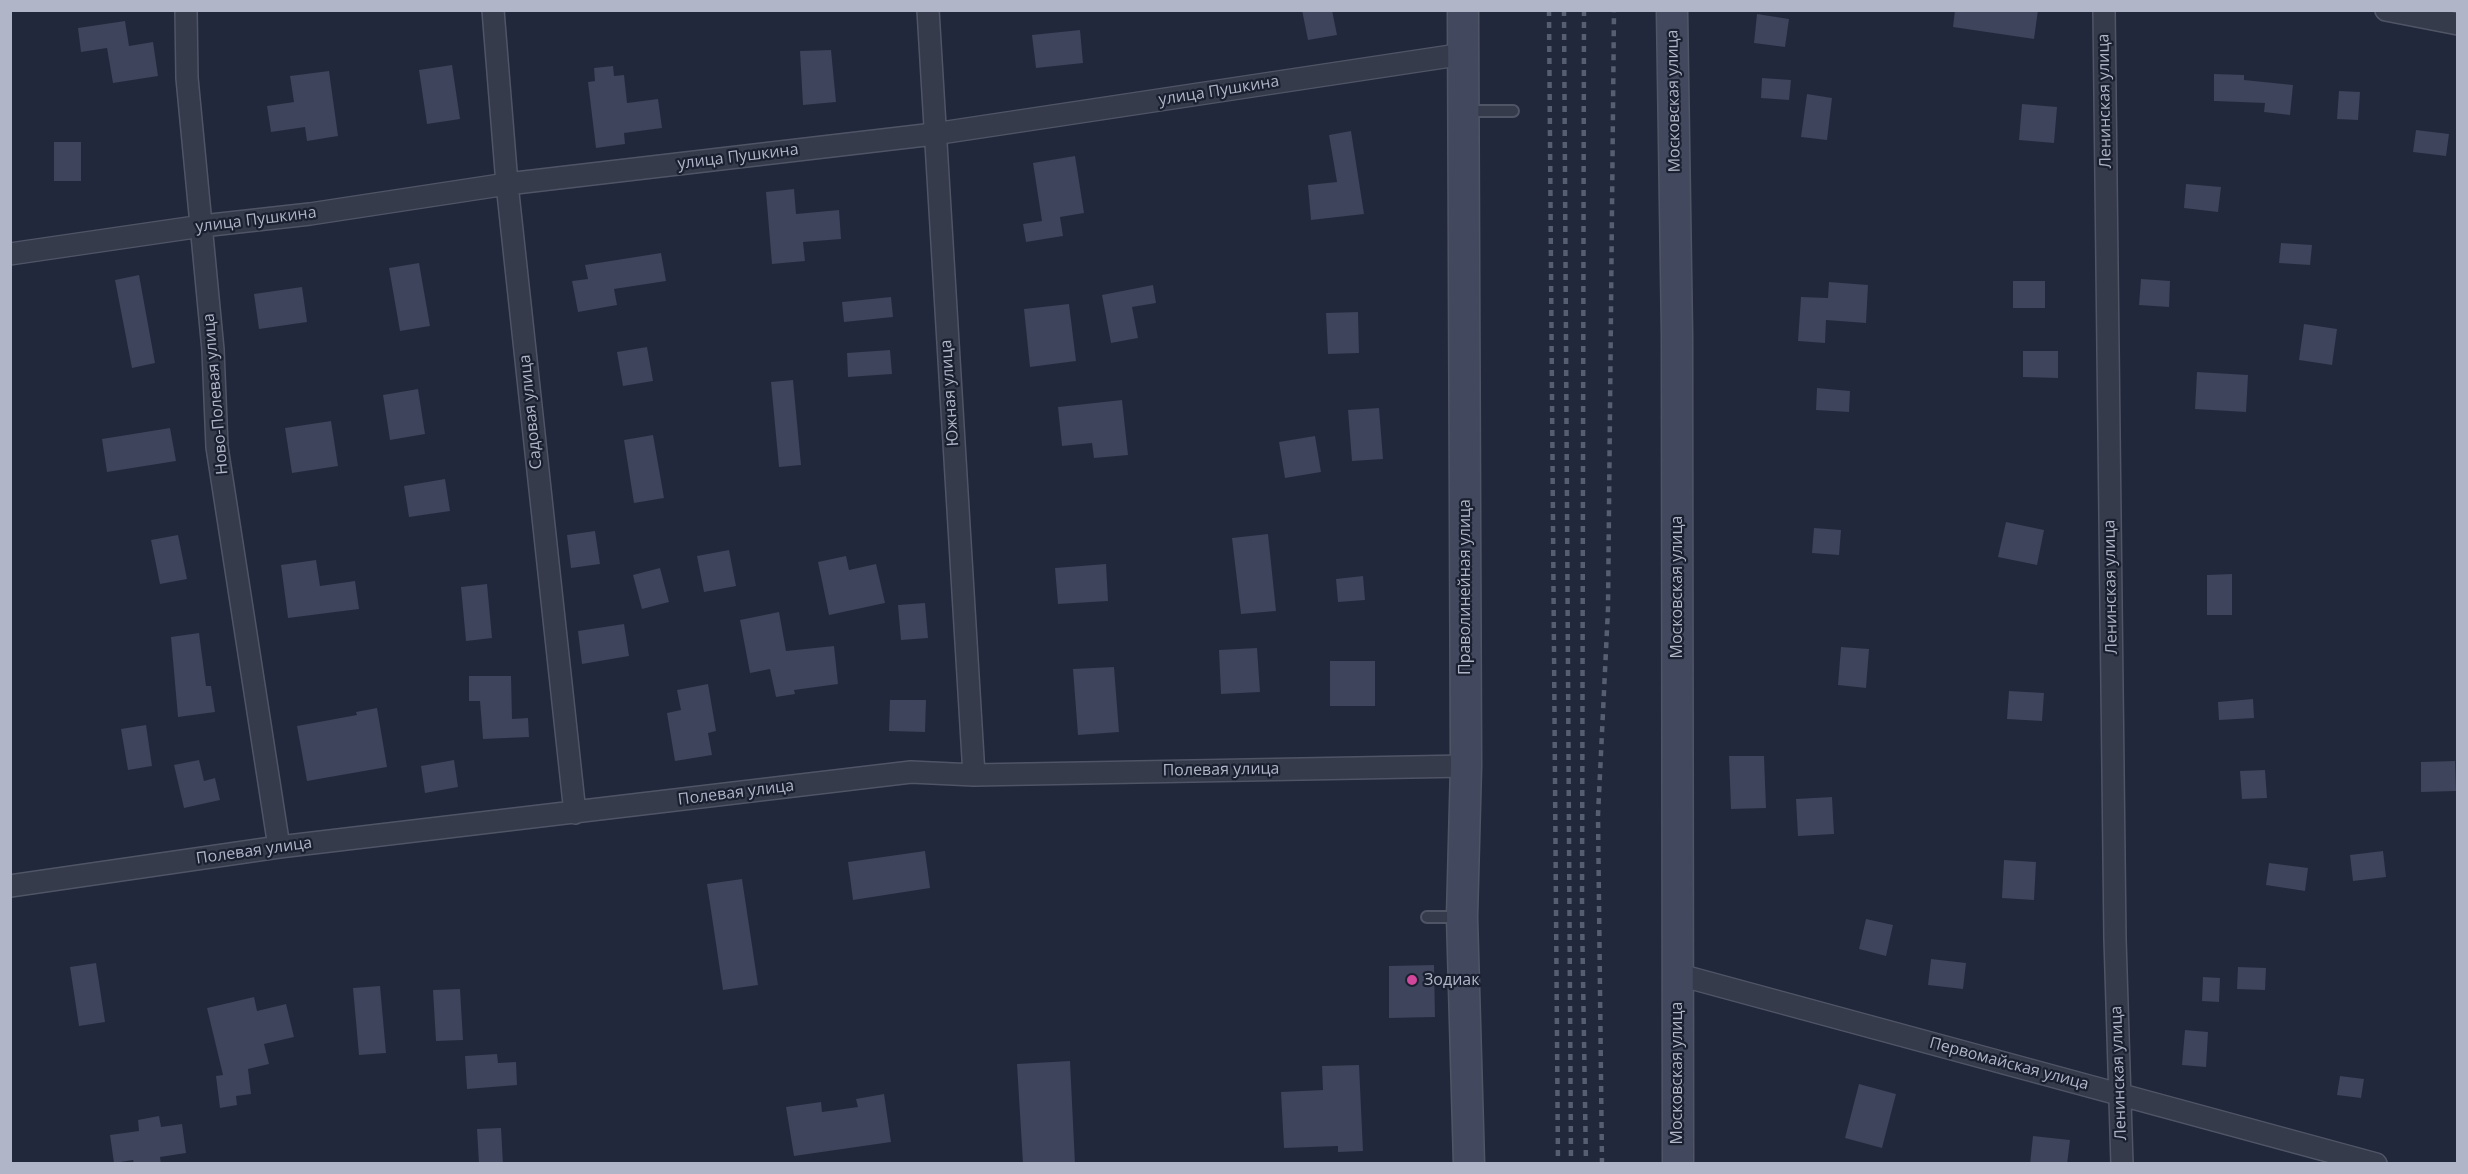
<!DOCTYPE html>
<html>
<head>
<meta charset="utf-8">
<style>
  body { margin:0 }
  #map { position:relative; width:2468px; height:1174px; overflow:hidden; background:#21283b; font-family:"Open Sans",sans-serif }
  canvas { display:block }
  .frame { position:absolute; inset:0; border:12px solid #b0b5c7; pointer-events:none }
</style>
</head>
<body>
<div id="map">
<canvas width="2468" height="1174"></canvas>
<div class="frame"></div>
</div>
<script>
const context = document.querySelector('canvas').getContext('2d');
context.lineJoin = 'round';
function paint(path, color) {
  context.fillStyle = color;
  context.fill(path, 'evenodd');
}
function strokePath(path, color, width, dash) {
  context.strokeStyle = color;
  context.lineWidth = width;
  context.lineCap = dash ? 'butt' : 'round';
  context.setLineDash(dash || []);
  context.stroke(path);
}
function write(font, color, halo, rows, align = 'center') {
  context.font = font + ' "Open Sans",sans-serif';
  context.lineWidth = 4.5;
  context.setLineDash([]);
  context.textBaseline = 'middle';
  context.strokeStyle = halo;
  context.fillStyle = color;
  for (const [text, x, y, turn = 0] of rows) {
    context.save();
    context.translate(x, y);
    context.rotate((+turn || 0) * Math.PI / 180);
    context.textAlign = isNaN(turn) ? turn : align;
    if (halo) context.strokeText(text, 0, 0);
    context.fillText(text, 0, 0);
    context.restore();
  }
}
const building = new Path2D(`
  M1302 10H1332L1337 35 1308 40Z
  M1955 10H2038L2034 39 1953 27Z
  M1757 14 1789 19 1785 47 1754 43Z
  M125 21 129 46 153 42 158 76 113 83 107 48 81 52 78 28Z
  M1080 30 1083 63 1036 68 1032 35Z
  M831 50 836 102 803 105 800 51Z
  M452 65 460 119 427 124 419 70Z
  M613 66 614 76 624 75 627 103 658 99 662 128 624 133 625 144 596 148 588 82 595 81 594 68Z
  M329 71 338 136 307 141 305 127 271 132 267 106 294 102 290 76Z
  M2214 74 2244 75V80L2293 85 2290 115 2264 112 2265 103 2214 101Z
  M1762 78 1791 80 1789 100 1761 98Z
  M2339 91 2360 92 2358 120 2337 119Z
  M1807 94 1832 98 1827 140 1801 137Z
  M2022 104 2057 107 2054 143 2019 140Z
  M2416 130 2449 134 2446 156 2413 152Z
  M1351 131 1364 214 1311 220 1308 185 1337 182 1329 135Z
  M54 142H81V181H54Z
  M1075 156 1084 213 1060 217 1063 236 1026 242 1023 224 1042 221 1033 163Z
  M2186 184 2221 187 2218 212 2184 208Z
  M794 189 796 214 839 210 841 239 803 242 805 261 772 264 766 192Z
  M2281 243 2312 245 2310 265 2279 263Z
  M661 253 666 281 614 289 617 305 578 312 572 281 588 279 585 265Z
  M419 263 430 326 400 331 389 268Z
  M139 275 155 363 132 368 115 280Z
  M2141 279 2170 281 2169 307 2139 305Z
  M2013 281H2045V308H2013Z
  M1829 282 1868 285 1866 323 1826 320 1825 343 1798 341 1801 297 1828 298Z
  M1153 285 1156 303 1132 307 1138 338 1111 343 1102 295Z
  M302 287 307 322 259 329 254 294Z
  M891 297 893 317 844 322 842 302Z
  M1069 304 1076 361 1030 367 1024 309Z
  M1358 312 1359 353 1328 354 1326 313Z
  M2304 324 2337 329 2332 365 2299 360Z
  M647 347 653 381 623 386 617 352Z
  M890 350 892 374 848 377 847 353Z
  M2023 351H2058V378L2023 377Z
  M2197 372 2248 375 2246 412 2195 409Z
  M793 380 801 465 779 467 771 382Z
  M1817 388 1850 391 1849 412 1816 410Z
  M418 389 425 434 390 440 383 395Z
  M1122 400 1128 455 1094 458 1092 443 1062 446 1058 407Z
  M1379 408 1383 459 1352 461 1348 410Z
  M331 421 338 466 292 473 285 428Z
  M170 428 176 461 107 472 102 439Z
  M653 435 664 498 634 503 624 440Z
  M1315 436 1321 472 1285 478 1279 442Z
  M445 479 450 511 409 517 404 486Z
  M2006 522 2044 530 2037 565 1998 557Z
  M1814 528 1841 530 1839 555 1812 553Z
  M595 531 600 564 571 568 567 535Z
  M1268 534 1276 611 1241 614 1232 538Z
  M178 535 187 579 160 584 151 540Z
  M729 550 736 586 704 592 697 556Z
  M846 556 849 570 876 564 885 603 829 615 818 562Z
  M316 560 320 586 355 581 359 609 288 618 281 565Z
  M1106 564 1108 601 1058 604 1055 568Z
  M660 568 669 602 642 609 633 575Z
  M2232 574V615H2207V575Z
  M1363 576 1365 600 1338 602 1336 579Z
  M487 584 492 638 466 641 461 587Z
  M925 603 928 638 901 640 898 605Z
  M779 612 786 651 834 646 838 684 794 690 795 694 776 697 770 669 750 673 740 620Z
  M624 624 629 656 582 664 578 631Z
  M199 633 206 686H211L215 712 178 717 171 637Z
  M1841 647 1869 649 1866 688 1838 685Z
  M1257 648 1260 692 1221 694 1219 650Z
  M1330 661H1375V706H1330Z
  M1114 667 1119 732 1078 735 1073 669Z
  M469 676H511L512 719 528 718 529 737 483 739 480 701H469Z
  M708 684 716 731 708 733 712 755 675 761 667 713 681 710 677 690Z
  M2009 691 2044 693 2042 721 2007 719Z
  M2253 699 2254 718 2219 720 2218 702Z
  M890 700H926L925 732 889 731Z
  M377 708 387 767 307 781 297 726 357 715 356 712Z
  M146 725 152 766 128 770 121 729Z
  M1729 756H1764L1766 808 1731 809Z
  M199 760 204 781 215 778 220 800 184 808 174 765Z
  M454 760 458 787 425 793 421 766Z
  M2455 761 2456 791 2421 792V762Z
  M2265 770 2267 798 2242 799 2240 771Z
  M1832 797 1834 834 1798 836 1796 799Z
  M925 851 930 888 853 900 848 862Z
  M2383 851 2386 877 2353 881 2350 855Z
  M2004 860 2036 862 2034 900 2002 898Z
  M2269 863 2308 868 2305 891 2266 885Z
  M742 879 758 985 723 990 707 884Z
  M1866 919 1893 925 1886 956 1859 949Z
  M1931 959 1966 963 1963 989 1928 985Z
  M96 963 105 1022 79 1026 70 967Z
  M1434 965 1435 1017 1389 1018V966Z
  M2238 967 2266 968 2265 990 2237 989Z
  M2203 977 2220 978 2219 1002 2202 1001Z
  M380 986 386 1053 359 1055 353 988Z
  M460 989 463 1040 436 1041 433 990Z
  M254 997 257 1011 286 1004 294 1037 264 1044 269 1064 248 1069 251 1094 236 1096 237 1105 220 1108 216 1076 223 1075 207 1008Z
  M2185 1030 2208 1032 2206 1067 2182 1065Z
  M497 1054 498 1063 516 1062 517 1085 467 1089 465 1056Z
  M1070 1061 1075 1164H1023L1017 1064Z
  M1359 1065 1363 1151 1338 1152V1146L1284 1148 1281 1092 1323 1090 1322 1066Z
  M2340 1076 2364 1079 2361 1098 2337 1095Z
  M1859 1084 1896 1094 1882 1148 1845 1138Z
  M884 1094 891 1142 794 1156 786 1107 821 1102 822 1112 858 1107 856 1099Z
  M159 1116 161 1127 182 1124 186 1153 160 1157 161 1164H134L133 1160 114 1163 110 1135 139 1131 138 1120Z
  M501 1128 503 1164H479L477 1129Z
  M2033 1136 2070 1140 2067 1164H2030Z`);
const service = new Path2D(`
  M1465 111H1513
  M1427 917H1460`);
const minor = new Path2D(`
  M186 10 187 78 213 350 217 447 279 847
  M493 10 507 184 575 813
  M928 10 974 775
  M2104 10 2115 939 2122 1164
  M2386 10 2458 24
  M10 254 202 226 310 214 507 184 934 134 1464 54
  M10 886 279 847 911 772 974 775 1466 766
  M1676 974 2376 1164`);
const secondary = new Path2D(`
  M1463 10 1466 766 1462 917 1469 1164
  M1672 10 1677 335 1678 1164`);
const rail = new Path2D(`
  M1549 10 1558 1164
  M1564 10 1571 1164
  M1584 10 1582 915 1586 1164
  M1602 1164 1598 815 1608 609 1614 10`);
const markers = [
  [1412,980,6,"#d1479c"]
];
const streetNames = [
  ["улица Пушкина",1219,91,-9],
  ["Московская улица",1674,101,-91],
  ["Ленинская улица",2105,101,-91],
  ["улица Пушкина",738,157,-7],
  ["улица Пушкина",256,220,-7],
  ["Южная улица",950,393,-94],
  ["Ново-Полевая улица",216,394,-95],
  ["Садовая улица",531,412,-96],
  ["Праволинейная улица",1465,587,-90],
  ["Московская улица",1677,587,-90],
  ["Ленинская улица",2111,587,-91],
  ["Полевая улица",1221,770,-1],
  ["Полевая улица",736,793,-7],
  ["Полевая улица",254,851,-8],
  ["Первомайская улица",2009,1064,15],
  ["Московская улица",1677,1073,-90],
  ["Ленинская улица",2119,1073,-92]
];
const poiNames = [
  ["Зодиак",1424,980]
];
paint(building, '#3d445b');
strokePath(service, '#505566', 14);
strokePath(minor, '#505566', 24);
strokePath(secondary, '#505566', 33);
strokePath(service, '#353b4b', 10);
strokePath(minor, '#353b4b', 21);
strokePath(secondary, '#42495e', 30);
strokePath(rail, '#565e72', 4.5, [6, 6]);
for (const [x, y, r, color] of markers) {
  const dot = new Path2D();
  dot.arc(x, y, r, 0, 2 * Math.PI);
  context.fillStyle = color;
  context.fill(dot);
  strokePath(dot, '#1a2030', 2);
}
write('16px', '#b0b5c7', '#1a2030', streetNames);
write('16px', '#b0b5c7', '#1a2030', poiNames, 'left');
</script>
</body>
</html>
